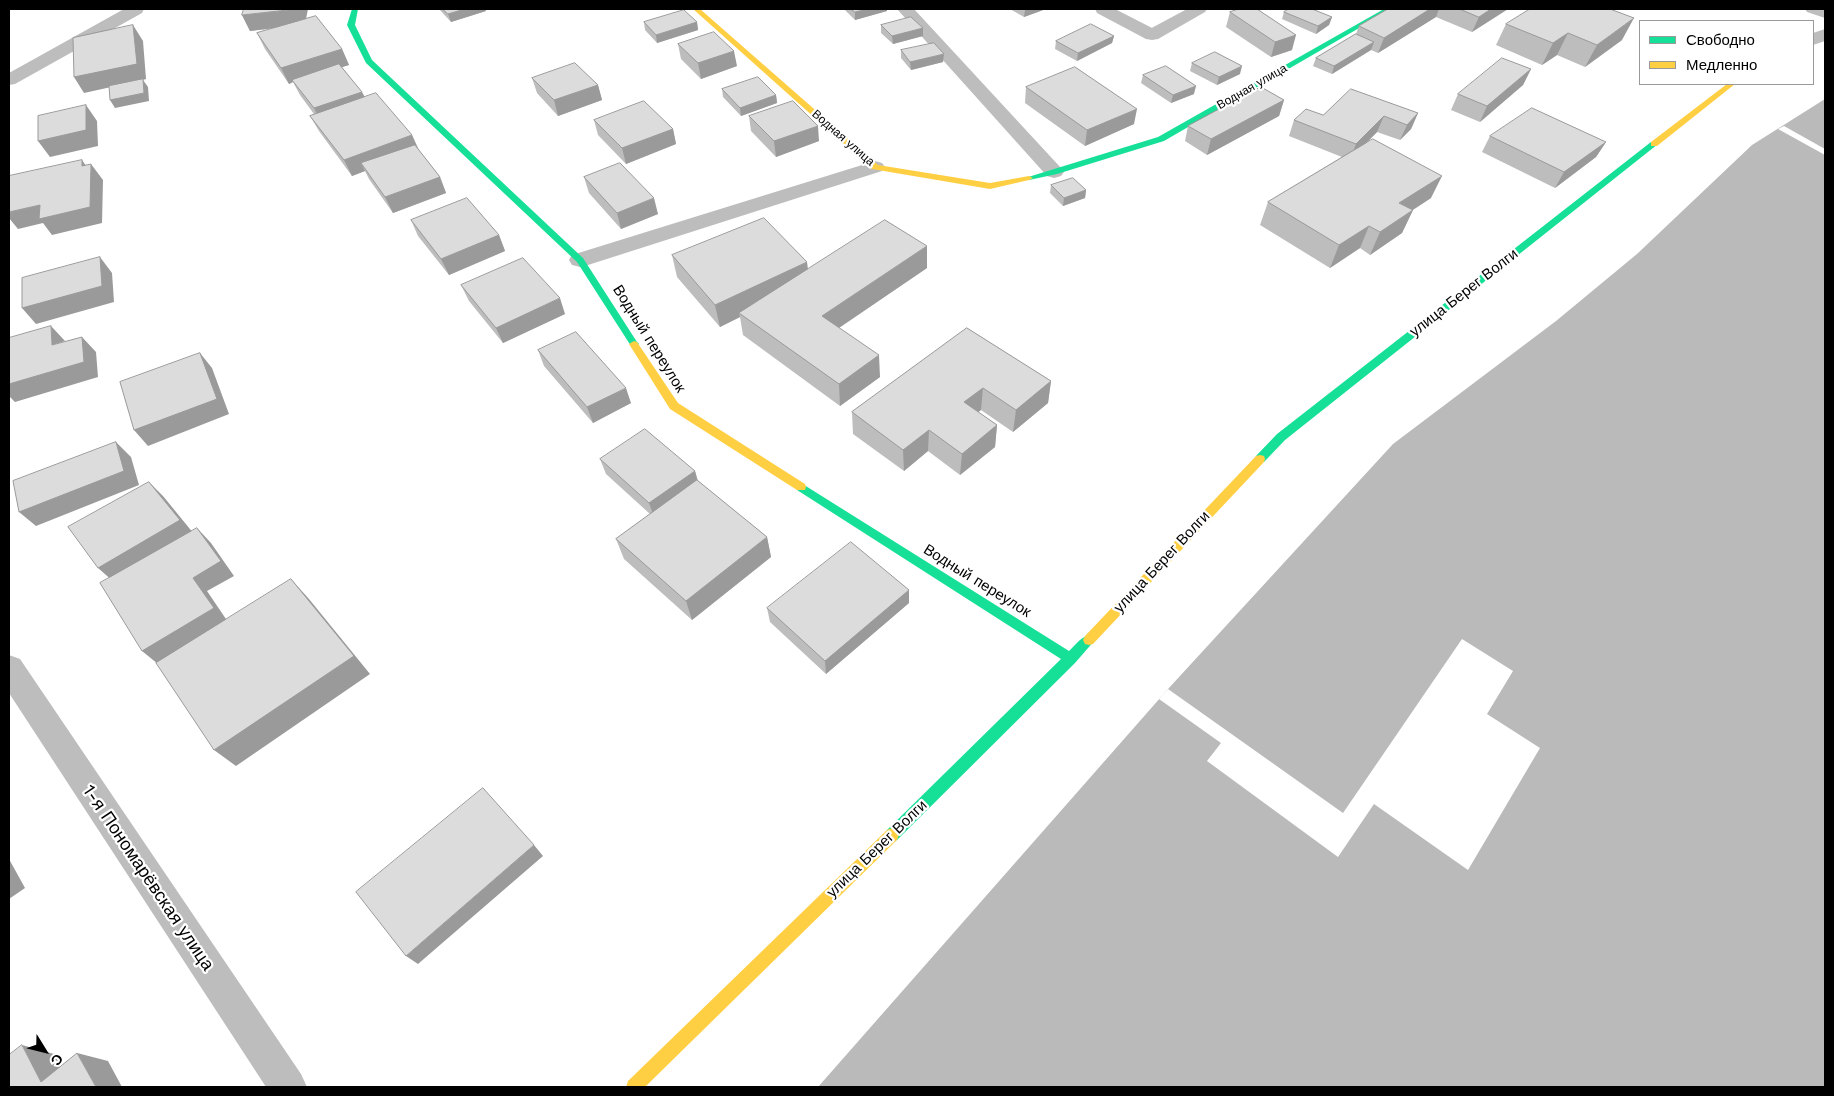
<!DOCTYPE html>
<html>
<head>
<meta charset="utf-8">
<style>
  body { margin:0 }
  #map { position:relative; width:1834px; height:1096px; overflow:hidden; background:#fff; font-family:"Work Sans",sans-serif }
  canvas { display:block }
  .frame { position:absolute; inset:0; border:10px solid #000; pointer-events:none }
  .legend { position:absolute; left:1639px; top:20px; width:175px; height:65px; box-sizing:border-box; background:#fff; border:1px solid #999; margin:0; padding:6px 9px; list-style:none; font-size:15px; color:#000 }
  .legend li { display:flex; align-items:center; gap:10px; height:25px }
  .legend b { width:25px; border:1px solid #999 }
  .north { position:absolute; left:20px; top:1026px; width:50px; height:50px; -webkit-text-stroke:4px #fff; paint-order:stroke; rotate:126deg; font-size:14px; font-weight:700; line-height:20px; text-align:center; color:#000 }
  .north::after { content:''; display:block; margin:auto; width:18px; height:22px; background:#000; clip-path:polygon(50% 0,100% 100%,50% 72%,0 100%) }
</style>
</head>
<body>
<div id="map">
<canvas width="1834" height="1096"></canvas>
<div class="frame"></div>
<ul class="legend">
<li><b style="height:6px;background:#16e098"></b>Свободно</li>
<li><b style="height:6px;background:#ffcf43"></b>Медленно</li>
</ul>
<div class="north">С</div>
</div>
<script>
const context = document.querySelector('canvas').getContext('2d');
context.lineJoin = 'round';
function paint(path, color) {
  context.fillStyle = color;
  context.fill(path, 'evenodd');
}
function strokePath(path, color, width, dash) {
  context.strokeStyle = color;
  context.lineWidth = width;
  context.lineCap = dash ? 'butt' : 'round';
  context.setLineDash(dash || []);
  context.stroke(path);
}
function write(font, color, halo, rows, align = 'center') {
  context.font = font + ' "Work Sans",sans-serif';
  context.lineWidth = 4.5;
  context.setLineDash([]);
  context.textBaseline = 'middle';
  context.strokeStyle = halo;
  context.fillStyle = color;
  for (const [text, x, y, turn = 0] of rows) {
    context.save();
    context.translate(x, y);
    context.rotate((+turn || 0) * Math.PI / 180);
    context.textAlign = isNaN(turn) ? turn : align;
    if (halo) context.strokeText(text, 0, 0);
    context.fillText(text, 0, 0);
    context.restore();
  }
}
const water = new Path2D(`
  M1825 99V1087H818L1168 689 1393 444 1556 321 1637 254 1752 145Z`);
const pier = new Path2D(`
  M1784 126 1825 149V155L1778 129Z
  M1462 639 1513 671 1487 714 1540 748 1468 870 1374 804 1338 857 1207 761 1221 743 1159 699 1168 689 1343 813Z`);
const lane = new Path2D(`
  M897 9H914L1061 168 1064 172 1061 176 1054 178 1047 176Z
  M1187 9H1207L1205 12 1158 39H1146L1144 35 1146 31Z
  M1805 9H1825V18L1807 12Z`);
const street = new Path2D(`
  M124 9H144L142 13 15 84 9 85V73Z
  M1095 9H1115L1158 31 1161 35 1158 39 1152 40 1146 39 1097 13Z
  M1825 29V41L1813 45V33Z
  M875 161 882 163 885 167 882 171 588 265 580 267 572 265 569 260 572 255Z
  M9 655 20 659 301 1074 307 1087H266L9 693Z`);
const fast = new Path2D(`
  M352 9H358L355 25 372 60 583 258 637 342 639 344 637 346H631L577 262 366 63 347 25Z
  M1384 9H1392L1164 141 1057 174 1029 180 1025 178 1158 137Z
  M1651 142 1658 144 1285 440 1264 462H1256L1255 459 1256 456 1277 434Z
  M801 483 1069 651C1076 645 1083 633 1093 636L1095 640 1075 663 897 840 892 842 887 840 885 835 887 830 1061 659 797 490 796 487 797 484Z`);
const slow = new Path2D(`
  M693 9H700L878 165 990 183 1029 176 1033 178 1029 180 990 189 872 169Z
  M1727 84H1735L1657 146H1651V142Z
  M634 341 637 342 678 403 805 484 806 487 805 490H797L670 409 629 344Z
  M1260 455 1264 456 1265 459 1264 462 1093 644 1089 645 1085 644 1083 640 1085 636 1256 456Z
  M892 828 897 830 899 835 897 840 645 1087H626L628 1081 887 830Z`);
const wall = new Path2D(`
  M439 9H485L486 11 451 22Z
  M844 9H887V11L855 20Z
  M1010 9H1046L1024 17Z
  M1388 9H1508L1472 32 1436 17 1378 53 1371 50 1332 74 1313 66 1316 58 1356 34 1359 26Z
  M1230 12 1292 50 1271 57 1226 27Z
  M1284 12 1332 17 1329 25 1316 34 1282 19Z
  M242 15 306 19 342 49 349 65 342 67 365 97 412 135 419 150 440 177 446 193 393 213 369 179 365 171 352 176 319 131 310 116 314 114 300 95 293 82 289 84 265 49 257 33 277 28 250 31Z
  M644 22H697L698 30 657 43 645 30Z
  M1506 24 1622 40 1585 67 1557 55 1542 65 1496 45Z
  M881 25 923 36 893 44 881 33Z
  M1114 36 1112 43 1077 61 1055 49 1056 41Z
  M678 44 737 66 701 79 681 59Z
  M901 50 943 62 911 70 901 58Z
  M1192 63 1240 74 1217 85 1190 71Z
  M1531 69 1523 85 1480 122 1451 110 1458 94Z
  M1143 75 1194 94 1171 103 1141 83Z
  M532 78 598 85 602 100 558 116 537 93Z
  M1026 87 1134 124 1085 146 1025 103Z
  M722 89 776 95 777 103 741 116 723 97Z
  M1284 100 1279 116 1207 155 1185 141 1188 126Z
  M1418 113 1411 129 1400 140 1377 132 1366 143 1431 198 1413 210 1402 233 1370 255 1360 248 1330 268 1260 225 1268 202 1342 157 1289 136 1294 120 1323 115Z
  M749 116 819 141 776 157 751 131Z
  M594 120 673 129 676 144 626 164 598 135Z
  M1490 136 1606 142 1596 157 1555 188 1482 152Z
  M584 177 658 214 621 229 589 193Z
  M1051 185 1086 190 1085 198 1063 206 1050 193Z
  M411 220 499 235 505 251 449 275 418 236Z
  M927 246V268L839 328 880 377 840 406 743 335 740 317 720 327 677 277 672 255 808 269Z
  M461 285 565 314 503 343 469 301Z
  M967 328 1051 381 1048 403 1013 432 981 410 978 412 997 425 995 447 960 475 928 451 904 471 853 434 852 412Z
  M538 350 631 403 593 423 544 366Z
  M600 459 695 471 698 481 767 537 771 557 692 620 624 559 616 539 650 514 606 474Z
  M909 590V603L826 674 770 622 767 608Z`);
const shadedWall = new Path2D(`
  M297 9H308L305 24 250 31 242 15Z
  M465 9H485L486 11 451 22 448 14Z
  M868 9H887V11L855 20V12Z
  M1027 9H1046L1024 17 1025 10Z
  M1430 9H1439L1436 17 1378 53 1384 38Z
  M1491 9H1508L1472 32 1479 17Z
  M1332 17 1329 25 1316 34 1318 26Z
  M1634 18 1622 40 1585 67 1597 45Z
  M697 22 698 30 657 43 656 35Z
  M133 25 143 41 146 79 143 80 148 87 149 101 115 108 110 100 143 80 84 93 74 77Z
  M923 28V36L893 44 892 36Z
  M1568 33 1557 55 1542 65 1553 43Z
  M1296 35 1292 50 1271 57 1275 42Z
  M1114 36 1112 43 1077 61 1078 53Z
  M1374 42 1371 50 1332 74 1334 66Z
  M342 49 349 65 294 82 292 80 293 82 289 84 281 68Z
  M734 51 737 66 701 79 698 63Z
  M944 54 943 62 911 70 910 62Z
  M1242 66 1240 74 1217 85 1219 77Z
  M1531 69 1523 85 1480 122 1487 106Z
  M598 85 602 100 558 116 554 100Z
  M1196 86 1194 94 1171 103 1173 95Z
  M362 92 370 107 322 124 314 108Z
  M776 95 777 103 741 116 740 108Z
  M1284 100 1279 116 1207 155 1211 139Z
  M86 105 97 121 98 146 50 157 38 141Z
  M1137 109 1134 124 1085 146 1087 130Z
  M1418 113 1411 129 1400 140 1407 125Z
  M1384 116 1377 132 1350 160 1356 144Z
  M818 126 819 141 776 157 774 141Z
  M673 129 676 144 626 164 622 148Z
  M412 135 419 151 361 163 365 171 352 176 344 160Z
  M1606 142 1596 157 1555 188 1564 172Z
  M82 160 91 173V164L103 180 102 223 52 235 43 223 18 229 9 218V212L40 205 82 166Z
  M1442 176 1431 198 1389 225 1399 203Z
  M440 177 446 193 393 213 385 197Z
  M1086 190 1085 198 1063 206 1064 198Z
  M654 198 658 214 621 229 617 213Z
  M1413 210 1402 233 1370 255 1380 232Z
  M1369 226 1360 248 1330 268 1339 245Z
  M499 235 505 251 449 275 441 259Z
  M927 246V268L824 338 822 316Z
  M100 257 112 273 114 302 36 324 22 308Z
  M807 262 810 284 739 313 740 317 720 327 715 305Z
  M560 298 565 314 503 343 496 328Z
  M51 326 65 341 52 345Z
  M82 337 96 352 98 377 15 402 9 396V384Z
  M200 353 212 368 229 414 148 446 134 430Z
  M879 355 880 377 840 406 839 384Z
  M1051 381 1048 403 1013 432 1016 410Z
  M626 388 631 403 593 423 587 407Z
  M983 388 981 410 963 424 964 402Z
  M997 425 995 447 960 475 962 454Z
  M929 430 928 451 904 471 903 450Z
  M116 442 131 457 139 485 36 526 19 512Z
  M695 471 699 486 654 517 649 503Z
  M149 482 163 496 194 534 114 582 98 568Z
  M197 528 211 543 234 576 207 591 228 622 158 664 142 651Z
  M767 537 771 557 692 620 686 601Z
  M291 579 309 599 370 674 236 766 214 750Z
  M909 590V603L826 674 825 661Z
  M534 845 543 856 418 964 406 956Z
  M9 859 25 888 9 899Z
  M22 1045 54 1054 72 1087 41 1082Z
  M77 1053 108 1061 122 1087H96Z`);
const building = new Path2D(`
  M244 9H297L242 15Z
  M443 9H465L448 14Z
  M851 9H868L855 12Z
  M1239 9H1257L1296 35 1275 42 1230 12Z
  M1289 9H1312L1332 17 1318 26 1284 12Z
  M1388 9H1430L1384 38 1359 26Z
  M1460 9H1491L1479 17Z
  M1530 9H1610L1634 18 1597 45 1568 33 1553 43 1506 24Z
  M684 10 697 22 656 35 644 22Z
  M316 16 342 49 281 68 257 33Z
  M911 17 923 28 892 36 881 25Z
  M1091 24 1114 36 1078 53 1056 41Z
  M133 25 137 64 74 77 73 38Z
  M714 32 734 51 698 63 678 44Z
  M1356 34 1374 42 1334 66 1316 58Z
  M934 43 944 54 910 62 901 50Z
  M1215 52 1242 66 1219 77 1192 63Z
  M1502 58 1531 69 1487 106 1458 94Z
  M575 63 598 85 554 100 532 78Z
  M339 64 362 92 314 108 292 80Z
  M1166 66 1196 86 1173 95 1143 75Z
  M1075 67 1137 109 1087 130 1026 87Z
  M758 77 776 95 740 108 722 89Z
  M143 79 144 93 110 100 109 86Z
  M1261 87 1284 100 1211 139 1188 126Z
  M1351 89 1418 113 1407 125 1384 116 1356 144 1294 120 1306 109 1323 115Z
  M376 93 412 135 344 160 310 116Z
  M644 101 673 129 622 148 594 120Z
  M793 101 818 126 774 141 749 116Z
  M86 105V130L38 141V116Z
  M1532 108 1606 142 1564 172 1490 136Z
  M1373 139 1442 176 1399 203 1413 210 1380 232 1369 226 1339 245 1268 202Z
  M415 145 440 177 385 197 361 163Z
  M82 160V166L91 164 90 207 39 219 40 205 9 212V176Z
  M620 163 654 198 617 213 584 177Z
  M1073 178 1086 190 1064 198 1051 185Z
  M467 198 499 235 441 259 411 220Z
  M764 218 807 262 715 305 672 255Z
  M885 220 927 246 822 316 879 355 839 384 739 313Z
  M100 257 102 286 22 308V278Z
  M523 258 560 298 496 328 461 285Z
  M51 326 52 345 82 337 84 362 9 384V338Z
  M967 328 1051 381 1016 410 983 388 964 402 997 425 962 454 929 430 903 450 852 412Z
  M576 332 626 388 587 407 538 350Z
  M200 353 217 399 134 430 120 382Z
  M645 429 695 471 649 503 600 459Z
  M116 442 124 471 19 512 13 481Z
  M697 480 767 537 686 601 616 539Z
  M149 482 180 520 98 568 68 527Z
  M197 528 221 561 193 578 214 608 142 651 100 583Z
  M851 542 909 590 825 661 767 608Z
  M291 579 354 656 214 750 156 663Z
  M483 788 534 845 406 956 356 892Z
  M22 1045 41 1082 77 1053 96 1087H9V1055Z`);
const farStreetnames = [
  ["Водная улица",1252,87,-30],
  ["Водная улица",843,138,41]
];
const streetNames = [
  ["улица Берег Волги",1464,293,-38],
  ["Водный переулок",649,339,58],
  ["улица Берег Волги",1162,562,-47],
  ["Водный переулок",977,581,32],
  ["улица Берег Волги",877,849,-44]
];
const nearStreetnames = [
  ["1-я Пономарёвская улица",148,878,56]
];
paint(water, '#bababa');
paint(pier, '#fff');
paint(lane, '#bdbdbd');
paint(street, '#bdbdbd');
paint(fast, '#16e098');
paint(slow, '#ffcf43');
paint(wall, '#bdbdbd');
paint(shadedWall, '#9a9a9a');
paint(building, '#dcdcdc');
strokePath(building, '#9a9a9a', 1);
write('12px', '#000', '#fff', farStreetnames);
write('15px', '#000', '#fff', streetNames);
write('18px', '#000', '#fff', nearStreetnames);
</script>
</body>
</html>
